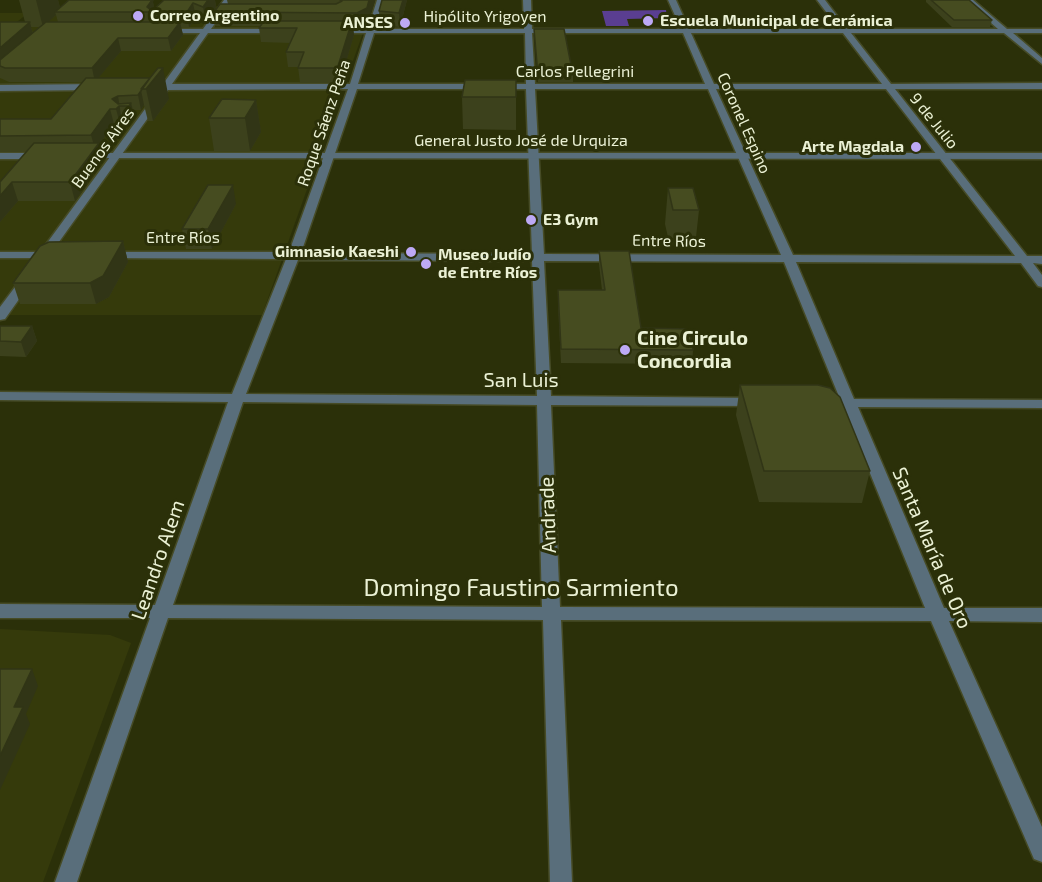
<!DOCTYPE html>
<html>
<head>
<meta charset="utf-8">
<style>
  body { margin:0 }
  canvas { display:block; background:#2b3009 }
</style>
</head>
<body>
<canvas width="1042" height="882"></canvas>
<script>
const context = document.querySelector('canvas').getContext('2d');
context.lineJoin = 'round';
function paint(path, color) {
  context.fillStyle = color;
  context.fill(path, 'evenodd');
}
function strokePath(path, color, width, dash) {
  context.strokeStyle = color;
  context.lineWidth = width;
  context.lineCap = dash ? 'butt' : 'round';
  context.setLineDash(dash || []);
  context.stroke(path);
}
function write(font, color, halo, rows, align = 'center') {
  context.font = font + ' "Exo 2",sans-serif';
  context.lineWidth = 6;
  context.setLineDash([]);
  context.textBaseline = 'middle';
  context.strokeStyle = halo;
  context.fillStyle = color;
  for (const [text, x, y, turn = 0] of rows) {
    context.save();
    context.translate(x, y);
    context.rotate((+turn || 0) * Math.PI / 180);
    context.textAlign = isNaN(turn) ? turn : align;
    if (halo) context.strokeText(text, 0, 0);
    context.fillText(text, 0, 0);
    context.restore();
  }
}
const built = new Path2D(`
  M71 0 143 7H200L324 0 374 2 262 315H0V13H28L13 25 39 26Z
  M0 629 110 635 131 643 43 882H0Z`);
const green = new Path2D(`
  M666 10 667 18 627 19 629 26H606L602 11Z`);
const pedestrian = new Path2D(`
  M0 252H45L51 255 45 258H0Z`);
const minor = new Path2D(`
  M224 0H232L211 29H279L283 31 279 33H208L172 84H350L366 33H333L329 31 333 29H368L377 0H385L376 29H524L523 0H531L532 29H681L668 0H676L689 29H839L817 0H825L847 29H998L965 0H973L1007 29H1042V33H1013L1042 58V64L1004 33H851L891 84 1042 83V89H895L1027 256H1042V264L1033 263 1042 275V287L1038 286 1021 263 796 262 854 399 1042 400V408L858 407 944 608H1042V622L949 621 1042 827V862L1034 859 1031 852 931 621 561 620 572 882H550L543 620 168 618 77 882H55L150 618H0V604L155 605 228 402 0 400V392L232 394 286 259 106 258 100 255 106 252H289L348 89 168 90 46 260 42 262 36 258 159 90 145 89V85L163 84 200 33H162L158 31 159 29H203ZM374 33H525L526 84H358ZM532 33H683L705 84H535ZM691 33H843L882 84H714ZM357 89H526L532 254 301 253ZM535 89H708L781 255 544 254ZM716 89H886L1015 256 793 255ZM298 260 532 261 537 396 246 394ZM544 261 784 262 840 399H823L816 403 823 407H843L925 608 560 607 551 405 757 406 764 402 757 398 551 396ZM243 402 537 405 542 607 173 605Z
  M0 85 97 84 101 87 97 90 0 91Z
  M28 274 34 278 5 319 0 320V307L24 275Z`);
const tertiary = new Path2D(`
  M0 153H42L47 156 42 159H0Z
  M84 153H1042V159L81 158 79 156Z`);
const wall = new Path2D(`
  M19 0H58L60 8 153 2 154 9 164 0H215L216 7 206 22 196 18 189 27H181L183 35 171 51H121L98 78H150L169 99 153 121H148L144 105 141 110H133L135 118 133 121H122L120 124H114L99 145 103 161 75 201H18L0 222V182L27 152H0V119H51L83 82H9L0 78V22H25ZM56 15 58 22H48ZM31 27H40L33 33Z
  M227 0H375L368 22 358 27H353L354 35 340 82 336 83H300L298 67H288L286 52 290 43 261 42 259 28 260 26H216L214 12 228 4Z
  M407 0 400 27 380 25 379 11Z
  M926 0H969L992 20 990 27H952L926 2Z
  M534 29 573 75V82H538Z
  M516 80V130L463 129 462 97Z
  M256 100 261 132 250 151H214L209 118Z
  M668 188 699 210 695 246H670L665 224Z
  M236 204 212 249H186L182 229Z
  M123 241 128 262 109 297 96 304H20L13 283Z
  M599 251 641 328 693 350 692 364 561 363 558 304V290H602L599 264Z
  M0 326H32L37 341 26 357 0 356Z
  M740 385 870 471 862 503 759 502 736 415Z`);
const shadedWall = new Path2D(`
  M36 0H58L61 11 55 12 56 15 43 27Z
  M136 0H154L153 2 155 12 141 8 139 12Z
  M208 0H215L216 7 206 22 203 7Z
  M369 0H375L368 22 358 27 357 13Z
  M403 0H407L400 27 399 13Z
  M193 3 196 18 189 27 187 12Z
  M352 21 354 35 340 82 336 83 335 68Z
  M30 22 33 35 0 65V48Z
  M180 22 183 35 171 51 168 38Z
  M118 38 121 51 95 82 92 68Z
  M163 68 169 99 153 121 146 89Z
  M141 90 144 105 141 110 138 95Z
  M118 96 122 121 120 124 116 109 112 99Z
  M256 100 261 132 250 151 245 118Z
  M131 103 135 118 133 121 129 106Z
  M110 109 114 124 99 145 103 161 75 201 70 182 95 149 91 135Z
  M12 182 18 201 0 222V196Z
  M233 185 236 204 212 249 208 229Z
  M123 241 128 262 109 297 96 304 90 283Z
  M32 326 37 341 26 357 21 342Z
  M32 669 38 686 26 714 30 724 0 790V756L14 707Z`);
const building = new Path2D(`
  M69 0H152L147 7 152 11 164 0H208L203 7 193 3 187 12H55Z
  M340 0H369L367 8 357 13 214 12 220 4H336L342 1Z
  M382 0H403L399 13 379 11Z
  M931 0H969L992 20H954Z
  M264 21H352L338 66 335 68H298L304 52H286L297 28H259Z
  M0 22H30L0 48Z
  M46 22H180L168 38H118L92 68H5L0 66V60Z
  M534 29H564L573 75H538Z
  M158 68H163L146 89H141Z
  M86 78H150L138 95 118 96 112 99 118 104 131 103 129 106H119L116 109H110L91 135 0 136V119H51Z
  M465 80H516V97H462Z
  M222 99 256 100 245 118H209Z
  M34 143H99L70 182H12L0 196V182Z
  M208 185H233L208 229H182Z
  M668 188H693L699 210H673Z
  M123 241 103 276 90 283H13L40 246 49 242Z
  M599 251H629L641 328 689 329 693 350 561 349 558 290H605Z
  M0 326H32L21 342 0 341Z
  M740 385H818L830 388 840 397 870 471H764Z
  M0 669H32L14 707H23L0 756Z`);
const markers = [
  [138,16,6,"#bda9f5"],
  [648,21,6,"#bda9f5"],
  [405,23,6,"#bda9f5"],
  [916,147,6,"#bda9f5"],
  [531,220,6,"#bda9f5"],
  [411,252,6,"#bda9f5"],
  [426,264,6,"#bda9f5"],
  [625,350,6,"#bda9f5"]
];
const farPoinames = [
  ["Correo Argentino",150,16],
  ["Escuela Municipal de Cerámica",660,21],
  ["ANSES",393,23,"right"],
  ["Arte Magdala",904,147,"right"],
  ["E3 Gym",543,220],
  ["Gimnasio Kaeshi",399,252,"right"],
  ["Museo Judío",438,255],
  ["de Entre Ríos",438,273]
];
const farStreetnames = [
  ["Hipólito Yrigoyen",485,17],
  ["Carlos Pellegrini",575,72],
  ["9 de Julio",934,121,51],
  ["Roque Sáenz Peña",324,123,-71],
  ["Coronel Espino",744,123,66],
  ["General Justo José de Urquiza",521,141],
  ["Buenos Aires",103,148,-54],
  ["Entre Ríos",183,238],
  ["Entre Ríos",669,241,1]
];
const poiNames = [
  ["Cine Circulo",637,338],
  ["Concordia",637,361]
];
const streetNames = [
  ["San Luis",521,380],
  ["Andrade",548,515,-92],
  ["Santa María de Oro",932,548,67],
  ["Leandro Alem",158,560,-71]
];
const nearStreetnames = [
  ["Domingo Faustino Sarmiento",521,588]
];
paint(built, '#353a0b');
paint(green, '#5a3e91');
strokePath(pedestrian, '#464b26', 3);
strokePath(minor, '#464b26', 3);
strokePath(tertiary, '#464b26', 3);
paint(pedestrian, '#596e7b');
paint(minor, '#596e7b');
paint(tertiary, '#596e7b');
paint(wall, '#3c411c');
paint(shadedWall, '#313516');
paint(building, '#464c20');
strokePath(building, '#313516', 1.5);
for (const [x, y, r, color] of markers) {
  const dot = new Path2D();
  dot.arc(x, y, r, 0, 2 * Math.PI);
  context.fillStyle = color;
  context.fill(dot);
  strokePath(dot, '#2b3009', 2);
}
write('bold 16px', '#ebf1d5', '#2b3009', farPoinames, 'left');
write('16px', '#ebf1d5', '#2b3009', farStreetnames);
write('bold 20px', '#ebf1d5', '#2b3009', poiNames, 'left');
write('20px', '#ebf1d5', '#2b3009', streetNames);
write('24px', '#ebf1d5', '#2b3009', nearStreetnames);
</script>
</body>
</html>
